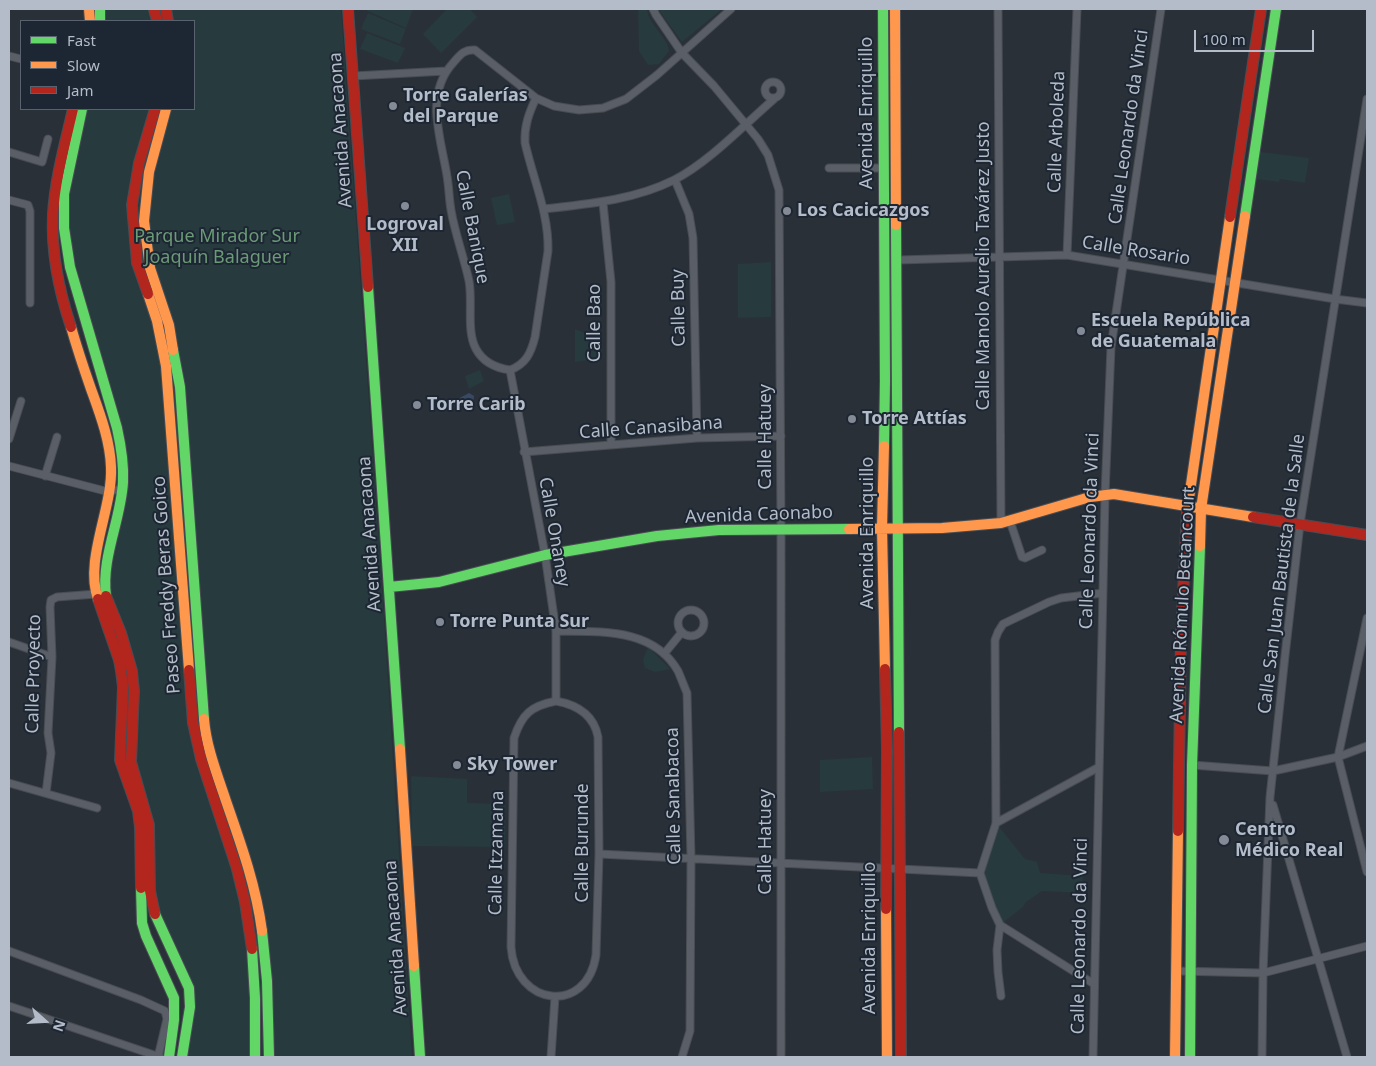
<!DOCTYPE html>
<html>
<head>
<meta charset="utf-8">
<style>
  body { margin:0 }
  #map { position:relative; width:1376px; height:1066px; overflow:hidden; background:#2a3038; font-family:"Noto Sans",sans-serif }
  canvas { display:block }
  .frame { position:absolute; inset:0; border:10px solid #b4bcc9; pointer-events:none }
  .legend { position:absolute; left:20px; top:20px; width:175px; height:90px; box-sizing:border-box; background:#1d2633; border:1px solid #59626f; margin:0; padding:6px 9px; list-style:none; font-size:15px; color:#b4bcc9 }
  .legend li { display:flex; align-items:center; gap:10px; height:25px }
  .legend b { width:25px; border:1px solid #59626f }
  .north { position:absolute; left:20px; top:996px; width:50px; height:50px; -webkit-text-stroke:4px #1d2633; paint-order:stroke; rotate:109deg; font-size:14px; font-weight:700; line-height:20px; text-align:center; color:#b4bcc9 }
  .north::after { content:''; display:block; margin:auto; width:18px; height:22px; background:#b4bcc9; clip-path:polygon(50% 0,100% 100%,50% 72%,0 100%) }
  .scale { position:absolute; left:1194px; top:30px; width:120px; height:22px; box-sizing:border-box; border:2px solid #b4bcc9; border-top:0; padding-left:6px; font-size:15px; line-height:18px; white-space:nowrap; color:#b4bcc9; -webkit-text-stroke:4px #1d2633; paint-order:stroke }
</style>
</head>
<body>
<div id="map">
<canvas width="1376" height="1066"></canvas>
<div class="frame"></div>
<ul class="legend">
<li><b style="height:6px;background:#63d668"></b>Fast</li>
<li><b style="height:6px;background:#ff974d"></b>Slow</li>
<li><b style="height:6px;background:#b3261e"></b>Jam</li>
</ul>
<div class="north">N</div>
<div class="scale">100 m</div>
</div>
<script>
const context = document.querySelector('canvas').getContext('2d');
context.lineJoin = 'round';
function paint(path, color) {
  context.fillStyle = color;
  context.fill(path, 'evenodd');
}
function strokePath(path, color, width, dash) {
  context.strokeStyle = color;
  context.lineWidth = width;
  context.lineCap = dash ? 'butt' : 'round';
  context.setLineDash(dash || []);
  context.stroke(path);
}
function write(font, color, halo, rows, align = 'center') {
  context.font = font + ' "Noto Sans",sans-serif';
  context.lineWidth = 4;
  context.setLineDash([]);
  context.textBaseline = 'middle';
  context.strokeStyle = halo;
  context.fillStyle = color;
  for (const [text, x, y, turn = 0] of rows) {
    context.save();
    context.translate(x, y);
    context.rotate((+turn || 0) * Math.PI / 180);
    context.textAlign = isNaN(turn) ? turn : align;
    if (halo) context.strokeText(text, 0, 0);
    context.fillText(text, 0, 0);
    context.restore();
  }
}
const green = new Path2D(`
  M106 9H341L382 586 412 1057H184L194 1004 156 903 153 822 135 758 137 709 108 583 124 498 112 396 76 266C72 247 68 228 69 208 71 175 81 141 87 109H194V21H105Z
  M363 9H413L406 28Z
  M447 9H470L477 17 441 53 423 34Z
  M638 9H647C649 26 668 37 669 51L659 64 648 65 639 51Z
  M658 9H722L682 42Z
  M368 13 406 29 400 44 361 29Z
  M367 33 405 48 398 63 360 49Z
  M1260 152 1309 158 1305 183 1280 179 1279 182 1256 179Z
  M509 194 515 222 497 225 491 198Z
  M771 262V317L738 318V264Z
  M575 329 585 333 602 332V358L575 362Z
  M480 370 484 381 469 389 465 376Z
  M648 647 670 669 655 672 645 668 643 660Z
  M872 757 873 789 820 792V760Z
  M411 776 467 779V803L505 804V847L412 846Z
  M996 823 1025 859 1037 862 1040 873 1083 876 1082 893 1042 891 1026 902 1023 907 1000 925 980 873Z`);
const water = new Path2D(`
  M469 393 474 396 473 403 455 407 454 401Z`);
const street = new Path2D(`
  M653 9 656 15 682 53 714 86 758 139 768 155 779 190 781 529V1057
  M998 9 1001 523
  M9 56 21 59
  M353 76 446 71
  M765 90a8 8 0 1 1 16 0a8 8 0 1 1-16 0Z
  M9 152 42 162 48 139
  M829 168H884
  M675 180 689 214 693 238 697 438
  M9 200 28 205 30 211V303
  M603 203 611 282V444
  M544 209C588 204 634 200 674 180 708 163 745 124 774 99
  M1067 255 1077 9
  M898 260 1067 255 1335 299 1367 303
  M510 370C496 368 483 362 476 349 466 331 473 301 469 281 464 257 455 234 451 210 449 199 449 187 447 176 441 138 424 95 453 63 460 55 464 49 475 50L536 98 554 106 579 110 603 108 626 99 657 75 731 9
  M510 370 545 555 556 631V701
  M510 370C526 364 531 353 535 337L548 251C549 213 533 179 525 143 524 126 529 113 536 98
  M9 439 21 401
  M524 452 697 438 781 436
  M9 466 109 492 123 488
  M45 476 57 437
  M1010 521 1022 557 1025 558 1042 550
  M678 623a13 13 0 1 1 26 0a13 13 0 1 1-26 0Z
  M1367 618 1338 757 1367 872
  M556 631C599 632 653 627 678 671 681 678 684 686 687 693L691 858 690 1031 682 1057
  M9 642 52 657
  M664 654 682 632
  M556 701C578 705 594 715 598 737L599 854 596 955C587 1016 515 1006 511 947L514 738C522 714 531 706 556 701Z
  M1192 765 1273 771 1338 757 1367 746
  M9 783 97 808
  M46 793 51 753 48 733 52 657 50 607 51 600 57 597 96 594
  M1273 805 1347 1057
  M996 823 1099 767
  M599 854 980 873
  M1000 925 1094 984
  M9 951 141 1000 165 1011 167 1019 158 1057
  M1176 971 1263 973 1367 946
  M1001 996 998 972 997 950 1000 925 992 908 980 873 996 823 995 640 998 632 1003 624 1049 602 1061 598 1103 593
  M9 1006 160 1057
  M551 1057 555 997
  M1093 1057 1105 495 1111 347 1161 9
  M1262 1057 1263 973 1270 797 1285 656 1300 524 1367 99`);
const fast = new Path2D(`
  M100 9V21
  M883 9 885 381 884 446
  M82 109 64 194V228L70 267 117 428C121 446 124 463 123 482 121 520 101 557 106 596
  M1245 216 1276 9
  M896 225 899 732
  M368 287 400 749
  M173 350 180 387 204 719
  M389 587 439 582 545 555 657 536 719 530 849 529
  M141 888 142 923 146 936 174 998V1020L169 1057
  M155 914 189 988 190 1007 182 1057
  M262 931 267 981 269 1057
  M252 949 255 998V1057
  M414 966 420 1057
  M1190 1057 1192 765 1200 546`);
const slow = new Path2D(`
  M89 9 90 21
  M895 9 896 225
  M166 109 149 172 144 221 150 268 169 325 173 350
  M148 294 157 321 166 366 189 670
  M71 327C77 348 84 369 91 389 100 414 110 440 111 467 113 508 84 560 98 599
  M884 446 882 528 885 669
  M1187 512 1230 217
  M849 529 942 528 1001 523 1090 497 1114 494 1253 517
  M1200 546 1201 509 1245 216
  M204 719C206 746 217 774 226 801 241 844 256 886 262 931
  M400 749 414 966
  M886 909 887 1057
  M1175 1057 1178 831`);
const jam = new Path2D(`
  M154 9 157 21
  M166 9 168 21
  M348 9 368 287
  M1230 217 1261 9
  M148 294 137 263 132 205 139 163 155 109
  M71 327C59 291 51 253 53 214 55 179 65 144 73 109
  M1253 517 1367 535
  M106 596 121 633 132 671 134 691 131 762 149 825 150 891 155 914
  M98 599 119 660 121 671 123 687 120 760 138 811 140 827 141 888
  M885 669 887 750 886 909
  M189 670 193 723 201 759 237 869 245 902 252 949
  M899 732 901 1057
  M1178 831 1181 636 1187 512`);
const markers = [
  [393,106,5,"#848b96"],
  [405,206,5,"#848b96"],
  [787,211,5,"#848b96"],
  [1081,331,5,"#848b96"],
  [417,405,5,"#848b96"],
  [852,419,5,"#848b96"],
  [440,622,5,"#848b96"],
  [457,765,5,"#848b96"],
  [1224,840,6,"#848b96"]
];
const poiNames = [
  ["Torre Galerías",403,96],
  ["del Parque",403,117],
  ["Los Cacicazgos",797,211],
  ["Logroval",405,225,"center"],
  ["XII",405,246,"center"],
  ["Escuela República",1091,321],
  ["de Guatemala",1091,342],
  ["Torre Carib",427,405],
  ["Torre Attías",862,419],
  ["Torre Punta Sur",450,622],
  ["Sky Tower",467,765],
  ["Centro",1235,830],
  ["Médico Real",1235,851]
];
const streetNames = [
  ["Avenida Enriquillo",867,113,-90],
  ["Calle Leonardo da Vinci",1129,127,-82],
  ["Avenida Anacaona",341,130,-94],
  ["Calle Arboleda",1057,132,-88],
  ["Calle Banique",472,227,79],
  ["Calle Rosario",1136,251,9],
  ["Calle Manolo Aurelio Tavárez Justo",984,266,-90],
  ["Calle Buy",679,308,-91],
  ["Calle Bao",595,323,-90],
  ["Calle Canasibana",651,428,-4],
  ["Calle Hatuey",766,437,-90],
  ["Avenida Caonabo",759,515,-2],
  ["Calle Leonardo da Vinci",1090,531,-88],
  ["Calle Onaney",554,532,80],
  ["Avenida Enriquillo",868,533,-90],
  ["Avenida Anacaona",370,534,-94],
  ["Calle San Juan Bautista de la Salle",1282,574,-83],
  ["Paseo Freddy Beras Goico",167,585,-94],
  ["Avenida Rómulo Betancourt",1183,605,-87],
  ["Calle Proyecto",34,674,-89],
  ["Calle Sanabacoa",674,796,-91],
  ["Calle Hatuey",766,842,-90],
  ["Calle Burunde",583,843,-90],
  ["Calle Itzamana",497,853,-89],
  ["Calle Leonardo da Vinci",1080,936,-89],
  ["Avenida Anacaona",396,938,-94],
  ["Avenida Enriquillo",870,938,-90]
];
const parkNames = [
  ["Parque Mirador Sur",217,237],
  ["Joaquín Balaguer",217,258]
];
paint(green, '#273a3e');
paint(water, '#384963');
strokePath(street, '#484c53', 9);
strokePath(fast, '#484c53', 12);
strokePath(slow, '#484c53', 12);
strokePath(jam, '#484c53', 12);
strokePath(street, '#5a5e66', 7);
strokePath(fast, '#63d668', 10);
strokePath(slow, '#ff974d', 10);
strokePath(jam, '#b3261e', 10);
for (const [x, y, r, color] of markers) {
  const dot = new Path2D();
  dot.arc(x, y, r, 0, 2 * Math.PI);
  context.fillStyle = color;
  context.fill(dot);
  strokePath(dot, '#1d2633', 2);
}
write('bold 18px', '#b4bcc9', '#1d2633', poiNames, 'left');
write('18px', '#b4bcc9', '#1d2633', streetNames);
write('18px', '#6b9a76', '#1d2633', parkNames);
</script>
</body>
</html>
